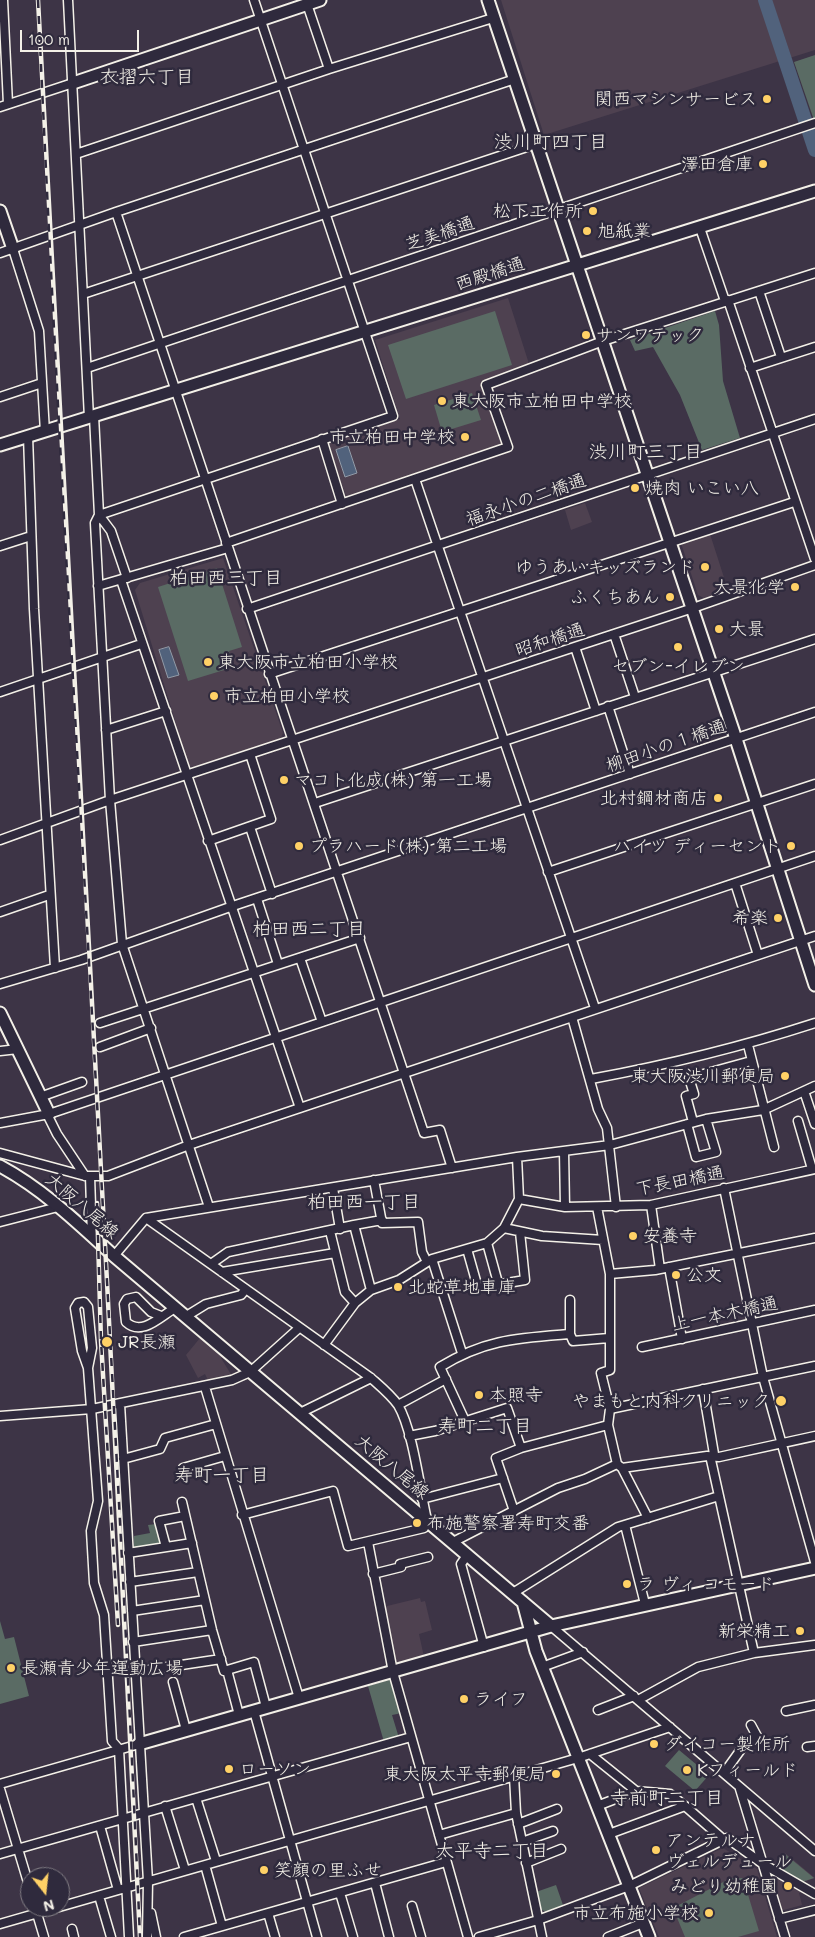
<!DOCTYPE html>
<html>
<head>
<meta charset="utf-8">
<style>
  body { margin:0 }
  #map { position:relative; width:815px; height:1937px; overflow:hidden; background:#3d3446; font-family:Mali,sans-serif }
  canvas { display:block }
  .north { position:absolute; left:20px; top:1867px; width:50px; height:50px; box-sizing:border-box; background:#2f2a3d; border:1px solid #7e7a81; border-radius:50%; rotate:164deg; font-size:14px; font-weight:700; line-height:20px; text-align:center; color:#f4f1e8 }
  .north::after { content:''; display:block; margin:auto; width:18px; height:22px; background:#ffd166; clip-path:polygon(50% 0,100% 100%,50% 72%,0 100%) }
  .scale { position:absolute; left:20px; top:30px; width:119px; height:22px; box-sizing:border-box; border:2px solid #f4f1e8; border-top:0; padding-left:6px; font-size:15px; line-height:18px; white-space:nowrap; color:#f4f1e8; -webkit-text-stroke:4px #2f2a3d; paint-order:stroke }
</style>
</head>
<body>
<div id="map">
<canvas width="815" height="1937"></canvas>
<div class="north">N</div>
<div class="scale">100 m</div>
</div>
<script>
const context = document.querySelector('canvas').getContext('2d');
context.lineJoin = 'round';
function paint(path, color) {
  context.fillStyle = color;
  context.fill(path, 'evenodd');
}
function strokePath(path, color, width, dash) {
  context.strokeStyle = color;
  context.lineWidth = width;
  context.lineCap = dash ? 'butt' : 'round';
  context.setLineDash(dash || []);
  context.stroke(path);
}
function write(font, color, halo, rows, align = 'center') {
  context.font = font + ' Mali,"Klee One",sans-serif';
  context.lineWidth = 5;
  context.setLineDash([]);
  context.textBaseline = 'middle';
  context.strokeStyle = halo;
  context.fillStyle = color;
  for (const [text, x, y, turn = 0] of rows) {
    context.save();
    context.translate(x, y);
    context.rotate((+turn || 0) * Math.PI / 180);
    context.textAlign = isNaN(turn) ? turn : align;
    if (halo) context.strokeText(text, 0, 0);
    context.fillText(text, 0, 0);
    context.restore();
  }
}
const built = new Path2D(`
  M501 0H815V50L544 135Z
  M508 298 530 367 484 383 504 445 346 496 328 443 400 419 375 340Z
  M585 503 592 522 571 530 565 510Z
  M710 534 728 590 704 598 698 595 681 543Z
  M223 558 283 733 280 740 197 768 189 766 135 590 140 583Z
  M200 1338 223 1356 221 1358 232 1376 210 1384 205 1374 198 1378 186 1355Z
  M420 1598 421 1602 425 1601 432 1630 419 1634 424 1657 396 1664 383 1607Z
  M723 1848 757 1869 777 1937H659L639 1888Z
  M785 1853 815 1878 802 1882 805 1891 799 1893 802 1905 780 1911 768 1871Z`);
const green = new Path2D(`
  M815 55V119L814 120 794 62Z
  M495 311 512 365 406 399 388 345Z
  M715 311 719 325 723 381 740 438 702 450 680 395 653 347 635 351 630 340Z
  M472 393 481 420 442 432 434 405Z
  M217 568 242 647 229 651 234 667 188 681 158 587Z
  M156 1524 160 1544 158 1546 134 1549V1536L150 1533 148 1525Z
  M0 1621 5 1639 14 1637 29 1696 0 1704Z
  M392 1679 402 1713 392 1715 399 1738 384 1742 368 1686Z
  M679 1750 709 1775 695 1791 665 1766Z
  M785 1854 814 1878 802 1882 803 1887 771 1869Z
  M731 1878H743L759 1931 738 1937H685L673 1908Z
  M556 1885 563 1905 546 1912 540 1909 536 1892Z`);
const water = new Path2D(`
  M348 446 357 473 345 477 336 450Z
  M169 647 179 675 168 678 159 650Z`);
const river = new Path2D(`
  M765 0 815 150`);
const street = new Path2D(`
  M3 0 8 104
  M68 0 89 418
  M307 4 329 69
  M0 107 73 83
  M76 154 329 69 493 18
  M116 212 424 1133 440 1130 452 1168
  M700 228 725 301
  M13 249 39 331 45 432
  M0 253 116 212 515 79
  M759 291 781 357
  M83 294 536 144
  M728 300 815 559
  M87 368 815 123
  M750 368 815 347
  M0 397 42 383
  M94 416 99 515 95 523 110 800 122 944 209 1207
  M28 436 34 609 55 968
  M322 439 342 504
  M415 479 595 1008
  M99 515 393 416 254 0
  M99 515 111 531 127 578
  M226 543 508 447 486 385 603 341 815 273
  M0 546 31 536
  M121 580 300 1108
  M98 586 228 548
  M247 609 815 419
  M614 634 635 697
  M575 647 596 711
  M269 674 794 502
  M0 692 141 644
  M608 706 630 774
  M106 730 166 711
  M315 803 815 639
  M250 827 272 894
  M0 840 110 800 693 608 815 565
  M208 841 271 819 250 754
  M548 872 815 784
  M735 883 758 955
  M257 899 278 964
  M0 912 49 895
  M300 958 322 1022
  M0 984 81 960 230 907 815 712
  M572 1017 598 1109 607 1128 616 1207
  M100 1023 360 938
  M748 1045 774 1147
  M100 1047 151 1028
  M0 1051 18 1049
  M591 1079C667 1065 741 1047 815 1023
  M804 1091 815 1124
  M40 1097 82 1082
  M47 1114 57 1134 85 1176
  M798 1121 812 1169
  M693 1122 686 1096 694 1094 689 1078 751 1061
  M0 1123 49 1114 815 856
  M687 1124 696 1157 716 1152 706 1119
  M564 1151 565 1207
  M0 1153 85 1176H108L189 1145 815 936
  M90 1176 92 1236
  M374 1180 382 1223 418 1222 422 1252 427 1262
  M333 1188 340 1229
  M724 1188 763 1377 815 1562
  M519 1199 565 1207 651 1205 815 1169
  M651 1205 660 1269
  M597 1207 610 1274V1370L601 1373 610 1409 608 1425 617 1464
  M146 1218 371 1378C380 1386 391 1395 398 1405 413 1430 420 1490 427 1520L424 1528 348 1546 333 1491 242 1515
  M0 1222 58 1207
  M354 1225 382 1220
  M504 1228 542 1236 603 1240
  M330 1231 345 1292 355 1303
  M487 1243 498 1283
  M467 1249 478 1288 525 1280 520 1232
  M114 1256 146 1218 517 1157 610 1145 706 1119 763 1110 815 1086
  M432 1259 462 1353
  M211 1264 228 1252 354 1225 371 1290
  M669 1267 682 1339
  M222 1272 335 1253
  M610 1274 655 1270 815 1238
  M570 1300V1334
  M161 1316 151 1312 136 1297 127 1299 124 1304 126 1322C142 1337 161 1316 175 1308
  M185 1317 206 1304 241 1295 246 1289
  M324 1345 355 1303 371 1290 399 1280 432 1259 487 1243 504 1228 519 1199 517 1157
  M642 1347 815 1310
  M88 1368 92 1348 88 1307 84 1302 78 1303 75 1308 82 1351 88 1368 98 1501 91 1531 94 1583 104 1615 112 1741 119 1749 129 1937
  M205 1387 299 1698
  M703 1389 714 1454 711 1460 754 1653
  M120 1404 148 1881 147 1937
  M398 1405 446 1379
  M610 1409 815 1366
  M300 1413 371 1378
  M0 1416 92 1409 232 1380 250 1372 299 1328
  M465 1421 440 1367C485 1339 519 1338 570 1334L573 1341 609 1338
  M409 1436 435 1431 507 1408 521 1448
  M123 1459 160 1449 165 1438 216 1424
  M183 1468 225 1456
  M622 1468 648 1518
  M422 1499 503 1478
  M182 1502 212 1630 224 1671 254 1662 266 1707
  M514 1511 496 1458 521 1448 608 1425
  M625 1525 645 1604
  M368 1542 393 1672 468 1937
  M453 1542 558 1488 585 1479 617 1464 622 1468 707 1456 719 1457 815 1436
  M166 1547 159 1521 185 1516
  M128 1553 192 1543
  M468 1554 461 1564 484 1647
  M373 1574 401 1567 400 1564 428 1557
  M130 1582 198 1572
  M513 1593 618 1527 719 1496
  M132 1611 205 1600
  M551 1626 815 1851
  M133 1642 212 1630
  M542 1667 583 1652
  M227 1670 239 1715
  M135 1672 221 1659
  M173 1682 186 1730
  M638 1700 698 1667 754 1653 815 1645
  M598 1710 634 1696
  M254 1711 317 1937
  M786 1711 815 1705
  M758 1738 762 1746 772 1743
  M807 1747 815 1746
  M590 1754 636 1791 670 1794 685 1806
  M724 1773 742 1748 758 1738 751 1725
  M514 1776 516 1813 542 1937
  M0 1784 139 1744
  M0 1789 30 1889
  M740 1789 785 1937
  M196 1798 411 1737
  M165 1806 185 1870
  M597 1806 636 1791
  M518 1824 557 1809
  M100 1826 118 1890
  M609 1834 685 1806 724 1840
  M439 1835 516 1813
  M522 1842 553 1831
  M0 1854 196 1798 216 1861
  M526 1863 561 1849
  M205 1865 222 1926
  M375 1883 389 1937
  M340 1893 353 1937
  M99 1896 111 1937
  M412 1906 421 1937
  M35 1907 44 1937
  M151 1913 156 1937
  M268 1913 275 1937
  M779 1919 815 1910
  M0 1924 578 1758 670 1727
  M72 1929 74 1937
  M184 1937 446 1862
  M479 1937 538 1920 629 1886 727 1838 763 1864 815 1894
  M608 1937 643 1923`);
const secondary = new Path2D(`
  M488 0 736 739 815 985
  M73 83 320 0
  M0 211 13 249
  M0 445 815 191
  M0 1013 49 1114
  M0 1166C43 1189 79 1224 114 1256L551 1626
  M523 1602 536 1651 649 1937
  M139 1744 551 1626 815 1568`);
const rail = new Path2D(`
  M38 0C67 646 112 1291 140 1937
  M97 1203 101 1341 118 1625`);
const markers = [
  [767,99,5,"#ffd166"],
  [763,164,5,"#ffd166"],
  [593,211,5,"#ffd166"],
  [587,231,5,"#ffd166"],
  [586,335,5,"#ffd166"],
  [442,401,5,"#ffd166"],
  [465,437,5,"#ffd166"],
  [635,488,5,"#ffd166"],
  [705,567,5,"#ffd166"],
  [795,587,5,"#ffd166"],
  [670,597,5,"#ffd166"],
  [719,629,5,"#ffd166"],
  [678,647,5,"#ffd166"],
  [208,662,5,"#ffd166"],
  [214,696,5,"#ffd166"],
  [284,780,5,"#ffd166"],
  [718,798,5,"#ffd166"],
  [299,846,5,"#ffd166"],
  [791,846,5,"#ffd166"],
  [778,918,5,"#ffd166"],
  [785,1076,5,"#ffd166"],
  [633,1236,5,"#ffd166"],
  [676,1275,5,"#ffd166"],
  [398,1287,5,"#ffd166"],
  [107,1342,6,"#ffd166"],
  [479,1395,5,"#ffd166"],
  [781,1401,6,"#ffd166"],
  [417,1523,5,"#ffd166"],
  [627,1584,5,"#ffd166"],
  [800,1631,5,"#ffd166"],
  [11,1668,5,"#ffd166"],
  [464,1699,5,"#ffd166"],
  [654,1744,5,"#ffd166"],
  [229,1769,5,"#ffd166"],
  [687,1770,5,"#ffd166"],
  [556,1774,5,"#ffd166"],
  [656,1850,5,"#ffd166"],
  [264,1870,5,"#ffd166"],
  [788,1886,5,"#ffd166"],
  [709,1913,5,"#ffd166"]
];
const poiNames = [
  ["関西マシンサービス",757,99,"right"],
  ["澤田倉庫",753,164,"right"],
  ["松下工作所",583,211,"right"],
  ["旭紙業",597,231],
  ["サンワテック",596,335],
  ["東大阪市立柏田中学校",452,401],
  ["市立柏田中学校",455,437,"right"],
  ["焼肉 いこい八",645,488],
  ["ゆうあいキッズランド",695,567,"right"],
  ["大景化学",785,587,"right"],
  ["ふくちあん",660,597,"right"],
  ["大景",729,629],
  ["東大阪市立柏田小学校",218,662],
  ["セブン-イレブン",678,666,"center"],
  ["市立柏田小学校",224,696],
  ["マコト化成(株) 第一工場",294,780],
  ["北村鋼材商店",708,798,"right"],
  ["プラハード(株) 第二工場",309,846],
  ["ハイツ ディーセント",781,846,"right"],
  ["希楽",768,918,"right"],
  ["東大阪渋川郵便局",775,1076,"right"],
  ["安養寺",643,1236],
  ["公文",686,1275],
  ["北蛇草地車庫",408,1287],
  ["JR長瀬",118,1342],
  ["本照寺",489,1395],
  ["やまもと内科クリニック",770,1401,"right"],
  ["布施警察署寿町交番",427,1523],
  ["ラ ヴィ コモード",637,1584],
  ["新栄精工",790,1631,"right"],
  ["長瀬青少年運動広場",21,1668],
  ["ライフ",474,1699],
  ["ダイコー製作所",664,1744],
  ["ローソン",239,1769],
  ["Kフィールド",697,1770],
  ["東大阪太平寺郵便局",546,1774,"right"],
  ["アンテルナ",666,1840],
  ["ヴェルデュール",666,1861],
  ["笑顔の里ふせ",274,1870],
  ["みどり幼稚園",778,1886,"right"],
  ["市立布施小学校",699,1913,"right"]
];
const streetNames = [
  ["芝美橋通",440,234,-19],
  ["西殿橋通",490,274,-18],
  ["福永小の二橋通",526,500,-19],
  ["昭和橋通",550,640,-18],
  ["柳田小の１橋通",666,746,-19],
  ["下長田橋通",680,1181,-11],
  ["大阪八尾線",82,1206,41],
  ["上一本木橋通",725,1314,-12],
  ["大阪八尾線",392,1467,40]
];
const neighbourhoodNames = [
  ["衣摺六丁目",147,77],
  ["渋川町四丁目",551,142],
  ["渋川町三丁目",646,452],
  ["柏田西三丁目",226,578],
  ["柏田西二丁目",309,929],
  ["柏田西一丁目",364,1202],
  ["寿町二丁目",485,1426],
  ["寿町一丁目",222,1475],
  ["寺前町二丁目",667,1798],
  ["太平寺二丁目",492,1851]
];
paint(built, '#4e4150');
paint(green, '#5a6b64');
paint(water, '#51627c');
strokePath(water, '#929ba7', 1);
strokePath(river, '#51627c', 14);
strokePath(street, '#f4f1e8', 11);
strokePath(secondary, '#f4f1e8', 15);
strokePath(street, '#2f2a3d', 8);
strokePath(secondary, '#2f2a3d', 11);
strokePath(rail, '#f4f1e8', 4.5);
strokePath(rail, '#2f2a3d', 2.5, [8]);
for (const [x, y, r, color] of markers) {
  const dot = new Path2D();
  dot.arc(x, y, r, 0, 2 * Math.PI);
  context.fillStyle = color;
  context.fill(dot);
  strokePath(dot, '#2f2a3d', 2);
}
write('18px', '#f4f1e8', '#2f2a3d', poiNames, 'left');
write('18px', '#f4f1e8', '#2f2a3d', streetNames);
write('19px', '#f4f1e8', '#2f2a3d', neighbourhoodNames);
</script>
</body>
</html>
